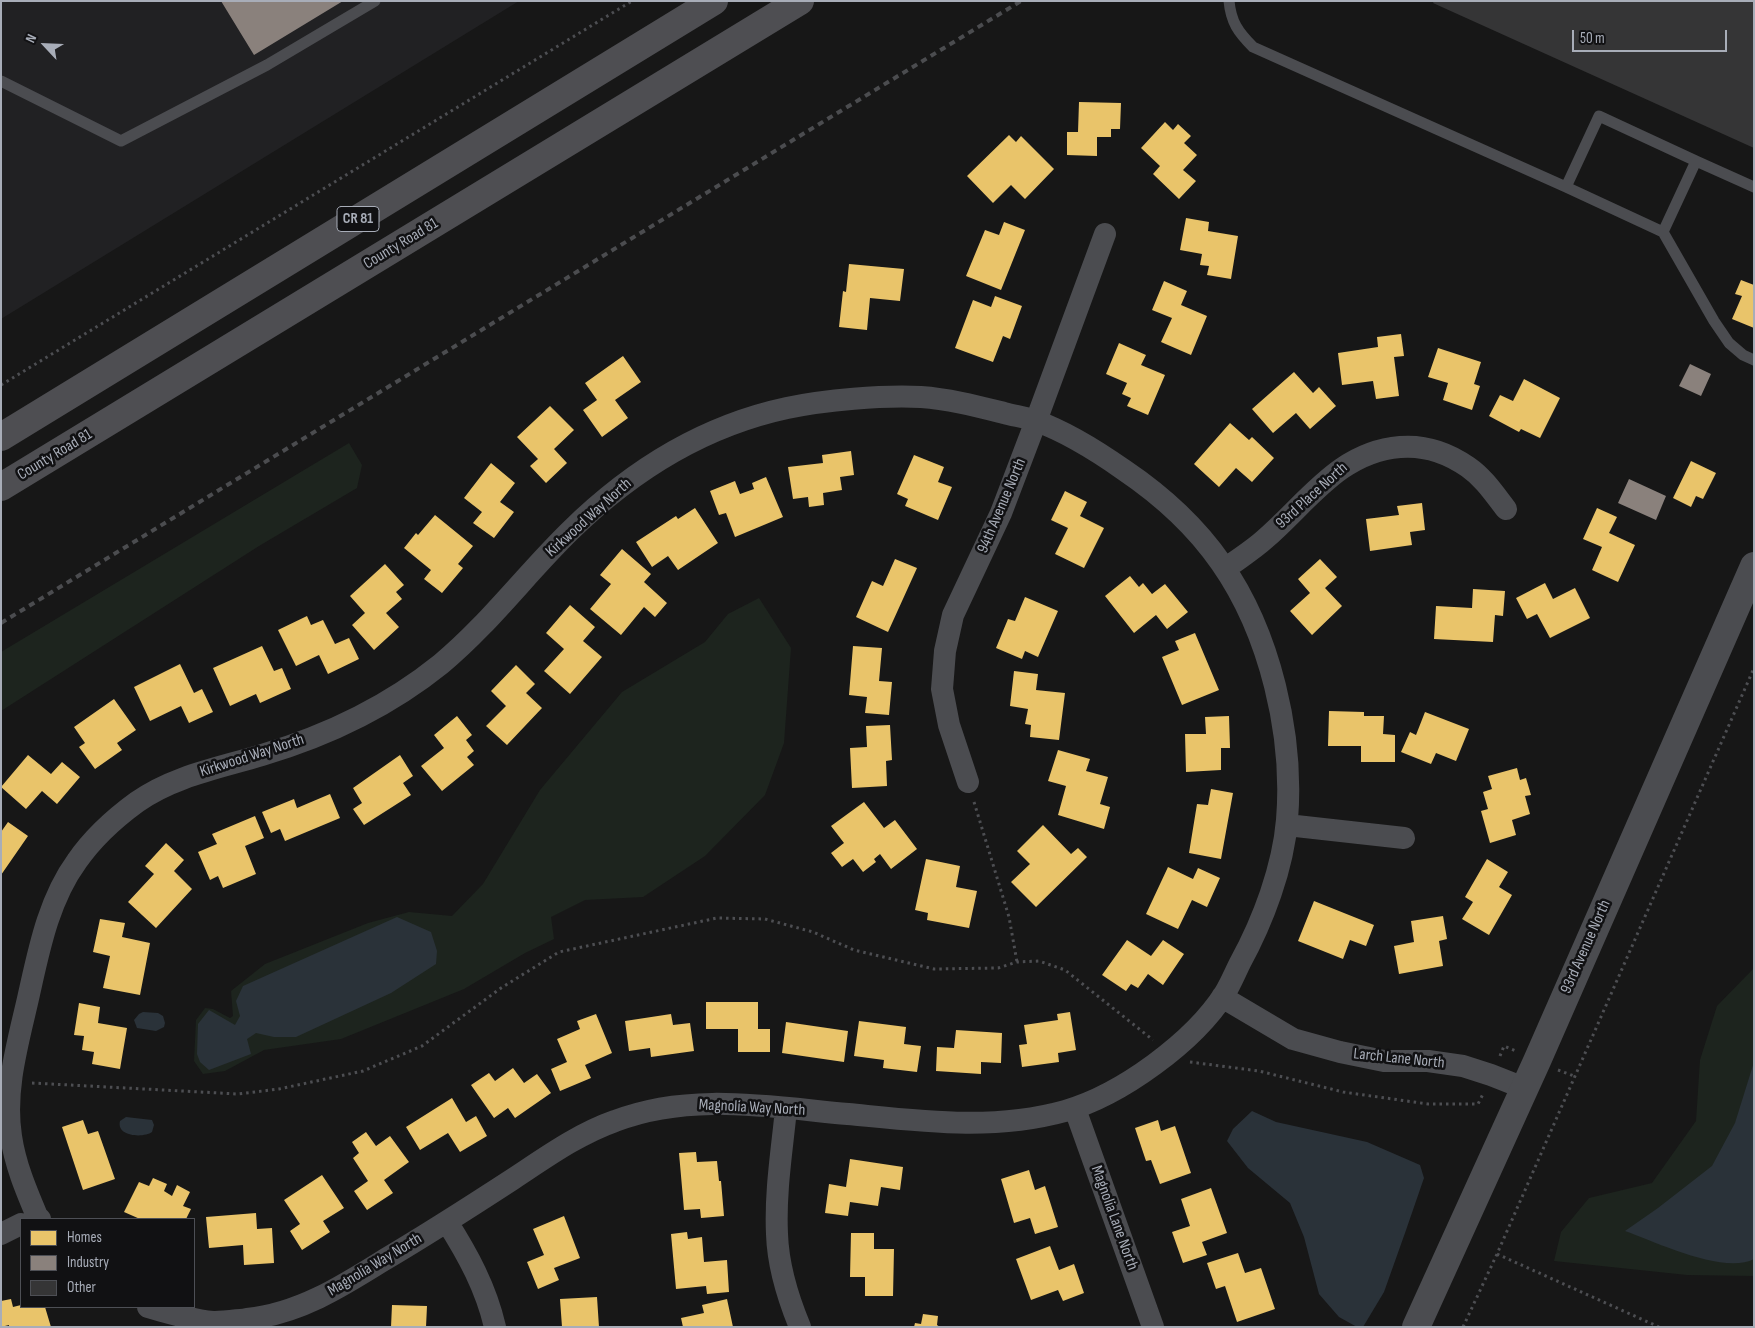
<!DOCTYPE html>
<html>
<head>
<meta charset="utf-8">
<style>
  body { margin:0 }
  #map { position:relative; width:1755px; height:1328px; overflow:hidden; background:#171717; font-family:"Sofia Sans Condensed",sans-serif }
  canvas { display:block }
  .frame { position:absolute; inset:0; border:2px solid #a8adb8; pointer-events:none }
  .legend { position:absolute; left:20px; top:1218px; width:175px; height:90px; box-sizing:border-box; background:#111113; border:1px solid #4d4f55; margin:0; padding:6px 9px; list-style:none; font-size:15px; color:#a8adb8 }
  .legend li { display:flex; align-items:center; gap:10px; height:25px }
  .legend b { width:25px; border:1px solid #4d4f55 }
  .north { position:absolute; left:20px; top:20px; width:50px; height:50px; -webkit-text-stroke:4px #111113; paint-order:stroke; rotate:295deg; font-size:14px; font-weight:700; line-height:20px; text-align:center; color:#a8adb8 }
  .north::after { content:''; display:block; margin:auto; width:18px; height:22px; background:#a8adb8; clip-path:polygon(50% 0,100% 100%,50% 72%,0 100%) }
  .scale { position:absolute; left:1572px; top:30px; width:155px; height:22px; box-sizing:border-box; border:2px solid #a8adb8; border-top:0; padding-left:6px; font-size:15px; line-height:18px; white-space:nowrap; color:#a8adb8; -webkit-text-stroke:4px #111113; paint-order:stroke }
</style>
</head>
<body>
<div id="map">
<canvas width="1755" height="1328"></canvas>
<div class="frame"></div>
<ul class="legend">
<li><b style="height:14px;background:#e9c46a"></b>Homes</li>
<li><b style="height:14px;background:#8a817c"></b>Industry</li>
<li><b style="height:14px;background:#353536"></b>Other</li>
</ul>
<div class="north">N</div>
<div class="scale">50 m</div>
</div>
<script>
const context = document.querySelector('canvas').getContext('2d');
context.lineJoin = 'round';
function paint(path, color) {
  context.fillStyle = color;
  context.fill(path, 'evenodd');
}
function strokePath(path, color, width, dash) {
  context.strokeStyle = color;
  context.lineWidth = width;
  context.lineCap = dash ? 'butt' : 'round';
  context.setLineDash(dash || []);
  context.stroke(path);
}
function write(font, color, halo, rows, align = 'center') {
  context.font = font + ' "Sofia Sans Condensed",sans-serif';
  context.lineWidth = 5;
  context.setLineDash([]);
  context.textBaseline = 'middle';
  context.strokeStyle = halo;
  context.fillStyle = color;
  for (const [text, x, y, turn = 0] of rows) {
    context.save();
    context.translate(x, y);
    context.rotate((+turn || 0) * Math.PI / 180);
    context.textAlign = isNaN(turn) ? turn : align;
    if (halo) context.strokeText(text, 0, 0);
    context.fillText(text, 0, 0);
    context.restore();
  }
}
const built = new Path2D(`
  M1 1H519L1 319Z`);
const green = new Path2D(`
  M349 443 362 465 357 488 259 546 1 711V652Z
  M759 598 791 648 784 743 765 795 705 856 643 897 585 900 551 917 554 939 525 953 464 989 341 1039 264 1050 225 1071 203 1074 194 1061 196 1020 205 1008 213 1009 230 1018 233 1016 231 991 265 964 368 923 409 912 452 916 483 884 540 790 622 692 705 642 728 614Z
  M1754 968V1276L1687 1275 1554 1261 1561 1232 1589 1198 1652 1183 1696 1121 1700 1060 1717 1006Z`);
const water = new Path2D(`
  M397 917 431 932 437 951 436 964 391 993 296 1037H274L256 1033 247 1039 251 1054 209 1070 200 1062 197 1054 198 1024 209 1010 235 1025 240 1016 236 1001 243 986Z
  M143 1012 158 1013 163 1016 165 1023 164 1027 156 1031 137 1028 134 1020 139 1014Z
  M1754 1062V1259C1724 1275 1656 1242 1625 1231L1658 1208 1712 1166 1735 1123Z
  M1252 1111 1276 1122 1367 1142 1420 1165 1424 1178 1405 1233 1384 1292 1363 1327H1357L1339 1317 1319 1294 1304 1237 1290 1203 1248 1168 1227 1141 1233 1129Z
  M126 1117 152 1120 154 1125 152 1132C144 1138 116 1137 120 1121Z`);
const homes = new Path2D(`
  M1079 102 1121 103 1120 129H1111V137H1097V156L1067 155V132H1078Z
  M1165 122 1173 130 1178 124 1191 136 1184 143 1197 155 1183 170 1196 181 1179 199 1153 174 1160 166 1141 148Z
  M1009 135 1016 142 1021 136 1054 169 1025 199 1011 185 993 203 967 176Z
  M1186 218 1209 222 1208 231 1238 236 1231 279 1207 275 1209 266 1200 265 1202 254 1180 250Z
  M1004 222 1025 230 1001 290 966 276 985 230 999 235Z
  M849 264 904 269 900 301 870 298 867 330 839 327 843 291 846 292Z
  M1741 280 1754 285V328L1732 319 1742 296 1735 294Z
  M1164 281 1187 291 1181 305 1207 316 1191 355 1161 342 1172 318 1152 310Z
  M995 296 1022 306 1010 339 1003 336 993 362 955 348 973 300 991 307Z
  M1401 334 1404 356 1394 357 1399 396 1376 399 1373 381 1342 385 1338 353 1378 347 1377 337Z
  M1119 343 1146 355 1141 365 1165 375 1148 415 1127 406 1131 398 1122 394 1127 383 1106 374Z
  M1438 348 1481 362 1474 384 1480 386 1472 410 1443 400 1448 383 1428 377Z
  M623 356 641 382 615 400 628 418 602 437 583 410 597 400 585 383Z
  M1294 372 1313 393 1319 387 1336 406 1310 429 1296 413 1273 433 1252 409Z
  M1524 379 1560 398 1540 438 1521 429 1519 432 1489 416 1500 395 1513 401Z
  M550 406 574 430 554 449 567 463 546 483 530 466 538 459 517 437Z
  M1230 423 1249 440 1252 437 1274 458 1252 482 1236 468 1219 487 1194 464Z
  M851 451 854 475 840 477 842 490 823 493 824 505 809 507 808 497 793 499 788 467 823 463 822 455Z
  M914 455 944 467 938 482 952 487 938 520 905 506 908 499 897 494Z
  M1691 461 1716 473 1703 499 1696 496 1691 507 1673 498Z
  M491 463 515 483 500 502 514 512 494 538 473 523 482 512 464 498Z
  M766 477 783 517 735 537 726 513 719 515 710 491 735 481 740 494 754 489 752 483Z
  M1065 491 1087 502 1080 516 1104 528 1084 568 1055 554 1068 528 1051 520Z
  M1422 503 1425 530 1410 532 1412 545 1370 551 1366 519 1399 515 1397 506Z
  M695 508 718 543 678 570 668 556 652 567 636 542 676 516 678 519Z
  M1597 508 1617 517 1609 533 1635 545 1618 582 1592 570 1602 547 1583 539Z
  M435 515 473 546 458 564 463 568 442 593 424 579 431 570 404 548 416 533 418 535Z
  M622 549 651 574 644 582 667 603 655 617 644 607 621 635 590 609 611 584 600 575Z
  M895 559 917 568 888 632 856 617 872 581 883 586Z
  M1320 559 1337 577 1325 588 1342 606 1312 635 1290 611 1310 593 1298 579Z
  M385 564 404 585 396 592 402 599 386 613 399 627 374 650 352 625 365 613 350 596Z
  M1130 576 1139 587 1143 583 1152 594 1165 584 1188 612 1167 629 1156 615 1134 633 1105 596Z
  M1545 583 1553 599 1575 588 1590 618 1550 638 1537 614 1527 619 1516 598Z
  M1473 589 1505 591 1503 616 1495 615 1493 642 1434 639 1436 606 1472 608Z
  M1025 597 1058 611 1038 657 1025 651 1022 659 996 648 1008 619 1015 621Z
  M570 605 595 627 583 641 602 657 570 694 544 671 564 649 546 633Z
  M307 616 311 625 323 620 335 644 349 638 359 659 328 674 319 655 296 666 278 630Z
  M1195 633 1219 690 1182 705 1162 657 1179 650 1175 641Z
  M262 646 274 671 282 668 291 689 260 703 256 694 230 706 213 668Z
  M853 646 882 648 879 681 892 682 889 715 865 713 867 697 849 695Z
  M180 664 194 693 202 689 213 712 189 723 181 706 150 721 134 687Z
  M516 665 535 684 526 693 542 708 507 745 486 726 506 706 491 691Z
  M1014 671 1038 674 1036 690 1065 693 1059 740 1030 737 1031 725 1025 724 1028 709 1010 706Z
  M114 699 136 730 117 743 122 750 95 769 79 747 85 743 74 727Z
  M1329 711 1364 712V716H1384L1383 734 1395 735V762H1361V746H1328Z
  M1425 712 1469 729 1456 761 1436 753 1431 764 1401 752 1410 732 1416 735Z
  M457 716 472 735 466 740 474 751 467 757 474 765 442 791 421 766 444 748 434 735Z
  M1229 716 1230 748H1221V770L1186 772 1185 734H1206L1205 717Z
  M890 725 892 760 886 761 887 786 852 788 850 748 867 747 866 726Z
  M1058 750 1090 759 1086 771 1108 777 1100 804 1110 807 1104 829 1058 815 1066 786 1048 781Z
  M28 755 51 774 62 762 80 777 57 804 42 791 26 809 1 787Z
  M400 755 413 776 403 783 411 795 364 825 353 809 362 803 353 788Z
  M1517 768 1520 780 1526 778 1531 795 1525 796 1530 814 1512 820 1516 835 1490 843 1481 811 1488 809 1483 792 1492 789 1488 776Z
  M1211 789 1233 793 1221 859 1189 853 1197 804 1208 805Z
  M330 794 340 818 285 841 280 829 271 833 262 812 294 799 297 808Z
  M864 802 884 828 895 820 917 849 891 869 880 854 874 859 876 862 863 872 853 859 842 867 831 853 844 843 831 826Z
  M255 816 264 838 245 846 256 874 223 888 218 876 210 880 198 852 217 844 212 834Z
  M8 822 28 836 1 875V832Z
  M1043 825 1071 854 1078 848 1087 857 1036 907 1011 882 1030 864 1017 851Z
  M166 843 184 860 174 871 192 889 156 928 128 902 154 874 145 866Z
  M926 859 960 866 956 887 977 891 969 928 927 920 928 913 915 910Z
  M1487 859 1508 872 1499 887 1512 895 1489 935 1462 919 1473 902 1465 897Z
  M1168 867 1193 879 1198 868 1220 878 1207 907 1192 900 1178 929 1146 914Z
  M1314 901 1374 925 1366 946 1350 940 1343 959 1298 941Z
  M1443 916 1447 939 1439 941 1443 966 1399 974 1394 946 1414 942 1411 921Z
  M100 919 125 923 122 937 150 943 140 995 103 988 110 956 93 952Z
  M1127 940 1151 956 1163 940 1184 954 1163 985 1148 974 1138 988 1131 984 1126 991 1102 975Z
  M706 1002H758V1029H770V1052H738V1029H706Z
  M79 1003 100 1007 98 1023 127 1028 120 1069 92 1064 94 1052 82 1050 84 1036 74 1035Z
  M1070 1012 1076 1050 1058 1053 1059 1062 1022 1067 1019 1045 1027 1044 1024 1025 1058 1020 1057 1014Z
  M596 1014 612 1053 585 1065 591 1078 560 1091 551 1069 567 1062 557 1039 580 1029 577 1021Z
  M671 1014 673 1025 690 1023 694 1051 651 1057 650 1048 629 1051 625 1021Z
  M859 1021 906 1027 904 1044 921 1046 917 1072 883 1068 884 1060 854 1056Z
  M786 1022 848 1031 844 1062 782 1053Z
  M956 1030 1002 1033 1001 1063 981 1062V1074L936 1071 937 1047 954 1048Z
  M513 1068 524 1083 537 1074 551 1093 515 1118 508 1108 494 1118 471 1085 489 1073 495 1081Z
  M452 1098 466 1122 476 1116 487 1136 460 1152 448 1133 420 1150 406 1127Z
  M83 1120 88 1134 98 1131 115 1179 83 1190 62 1127Z
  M1158 1120 1161 1131 1175 1126 1191 1173 1160 1184 1151 1160 1146 1161 1135 1128Z
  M366 1132 376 1146 390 1136 409 1162 384 1180 393 1193 367 1210 354 1191 368 1181 353 1158 359 1153 352 1142Z
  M696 1152 697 1162 717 1161 719 1181H721L724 1216 701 1218 700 1209 684 1210 679 1153Z
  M850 1159 903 1167 900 1190 881 1187 878 1206 850 1202 848 1216 825 1213 829 1184 846 1187Z
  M1029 1170 1035 1190 1045 1186 1058 1227 1035 1234 1030 1218 1014 1223 1001 1179Z
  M322 1175 344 1208 323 1221 330 1232 302 1250 290 1231 300 1224 284 1200Z
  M153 1178 167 1184 164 1191 172 1196 177 1185 190 1192 183 1206 191 1209 186 1219H140L124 1212 139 1182 149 1186Z
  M1211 1188 1227 1233 1202 1242 1207 1255 1183 1263 1172 1232 1190 1226 1181 1199Z
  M256 1213 257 1229 272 1228 274 1263 244 1265 243 1245 209 1248 206 1217Z
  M564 1216 580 1258 554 1268 559 1280 538 1289 527 1262 544 1255 533 1229Z
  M687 1232 688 1239 702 1237 704 1262 727 1260 729 1292 707 1294 706 1286 676 1289 671 1234Z
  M851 1233H874V1249H894L893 1296H865V1277H850Z
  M1050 1246 1059 1270 1074 1264 1084 1293 1063 1301 1058 1290 1031 1300 1016 1259Z
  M1238 1253 1245 1273 1261 1268 1275 1309 1237 1322 1225 1286 1216 1289 1207 1263Z
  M597 1297 599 1327H562L560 1299Z
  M11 1299 13 1307 21 1305V1307H45L51 1327H9V1325L1 1327V1301Z
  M727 1299 733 1327H683L681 1318 704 1313 702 1305Z
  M392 1305 427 1306 426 1327H391Z
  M923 1314 938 1316 937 1325 940 1327H914L915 1323 921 1324Z`);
const industry = new Path2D(`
  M221 1H343L254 55Z
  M1690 364 1711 374 1701 396 1679 386Z
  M1629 479 1666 496 1656 520 1618 503Z`);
const building = new Path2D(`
  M1434 1H1754V148L1433 3Z`);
const path = new Path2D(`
  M1 385 632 1
  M974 802 1009 917 1017 962
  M1500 1056 1504 1046 1516 1051
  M1190 1062 1259 1071 1343 1092 1428 1104H1478L1483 1094
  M1558 1070 1574 1076
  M32 1083 238 1094 279 1089 363 1071 422 1046 501 988 559 952 717 918 765 919 813 932 854 950 934 969 998 968 1017 962 1039 961 1065 970 1153 1040
  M1497 1254 1659 1327
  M1463 1327 1497 1254 1754 668`);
const service = new Path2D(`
  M1229 1C1231 22 1238 32 1253 47L1566 187 1663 232 1714 321 1729 343 1743 355 1754 360
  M1 81 121 141 267 65 375 1
  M1566 187 1599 116 1696 161
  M1663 232 1696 161 1754 187`);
const minor = new Path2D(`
  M1225 569C1238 559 1253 550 1265 539 1308 502 1339 452 1400 447 1424 445 1448 453 1468 467 1484 478 1495 495 1506 509
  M968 782 949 725 942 689 945 651 953 615 1001 513 1036 421 1105 234
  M1287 825 1404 838
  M1222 997 1293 1039 1340 1052 1384 1061H1428L1463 1066 1491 1075 1524 1088
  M786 1109C782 1150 775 1192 777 1234 778 1266 788 1298 800 1327
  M1075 1109 1153 1327
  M40 1219 37 1216C26 1190 15 1164 11 1136 4 1092 17 1046 27 1003 38 955 47 902 77 861 93 838 115 818 137 802 174 776 219 768 262 755 326 736 389 706 441 664 489 624 526 574 570 531 631 471 703 426 787 408 825 400 882 395 921 397 949 399 976 406 1004 413 1014 416 1026 417 1036 421 1067 432 1097 451 1124 470 1161 495 1196 527 1221 563 1270 633 1294 735 1287 820 1283 868 1263 921 1240 963 1235 973 1231 983 1225 993 1194 1042 1121 1095 1065 1111 993 1131 920 1121 848 1114 770 1107 690 1092 615 1121 578 1134 545 1158 513 1179 470 1207 428 1234 384 1260 341 1287 298 1314 247 1319 244 1320 216 1322 213 1322 192 1320 168 1313 148 1307
  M447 1222C468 1255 486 1288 495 1327
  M1 1234 21 1224`);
const tertiary = new Path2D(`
  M1416 1327 1537 1061 1754 566`);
const trunk = new Path2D(`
  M1 437 714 1
  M1 487 800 1`);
const rail = new Path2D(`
  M1 623 1021 1`);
const shields = [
  [358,219,42]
];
const shieldNames = [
  ["CR 81",358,219]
];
const streetNames = [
  ["County Road 81",401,244,-31],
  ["County Road 81",55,455,-31],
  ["93rd Place North",1312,496,-42],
  ["94th Avenue North",1002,506,-67],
  ["Kirkwood Way North",589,518,-42],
  ["Kirkwood Way North",252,756,-18],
  ["93rd Avenue North",1586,947,-66],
  ["Larch Lane North",1399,1059,6],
  ["Magnolia Way North",752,1108,3],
  ["Magnolia Lane North",1114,1218,70],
  ["Magnolia Way North",375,1265,-31]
];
paint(built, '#212123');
paint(green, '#1d241e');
paint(water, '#2a3239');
paint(homes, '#e9c46a');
paint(industry, '#8a817c');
paint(building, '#353536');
strokePath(path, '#4d4e52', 3, [2.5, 4]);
strokePath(service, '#4b4c50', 11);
strokePath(minor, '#4b4c50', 22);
strokePath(tertiary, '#4b4c50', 28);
strokePath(trunk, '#4e4e52', 28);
strokePath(rail, '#4b4c4f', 4, [6, 5]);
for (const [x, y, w] of shields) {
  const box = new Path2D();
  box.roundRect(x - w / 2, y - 12.5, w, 25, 4);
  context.fillStyle = '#111113';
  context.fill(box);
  strokePath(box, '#a8adb8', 1);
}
write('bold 15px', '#a8adb8', null, shieldNames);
write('16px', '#a8adb8', '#111113', streetNames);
</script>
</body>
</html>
